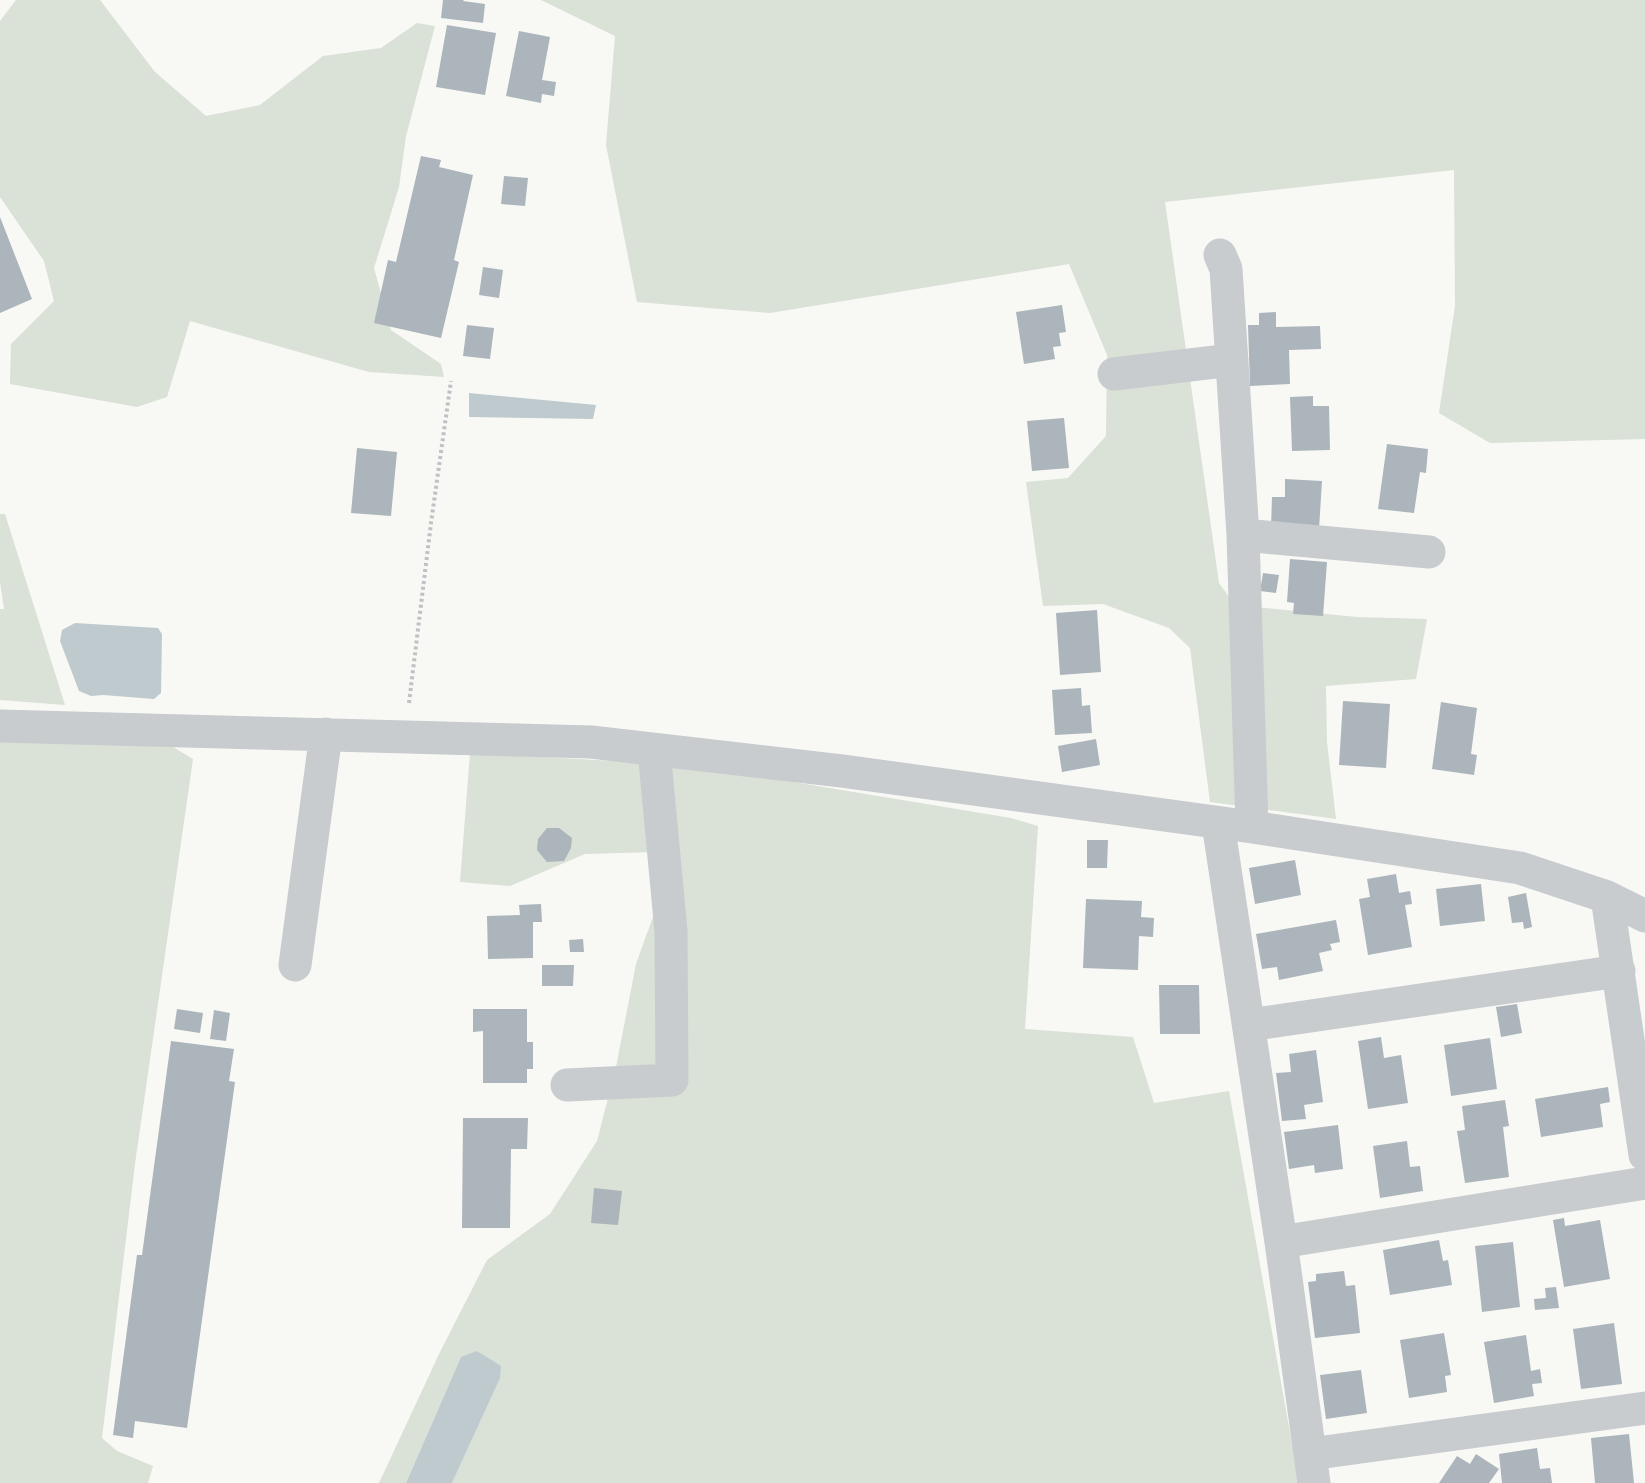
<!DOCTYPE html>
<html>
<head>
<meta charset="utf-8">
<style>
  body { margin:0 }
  canvas { display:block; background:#f8f8f5 }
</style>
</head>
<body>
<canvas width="1645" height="1483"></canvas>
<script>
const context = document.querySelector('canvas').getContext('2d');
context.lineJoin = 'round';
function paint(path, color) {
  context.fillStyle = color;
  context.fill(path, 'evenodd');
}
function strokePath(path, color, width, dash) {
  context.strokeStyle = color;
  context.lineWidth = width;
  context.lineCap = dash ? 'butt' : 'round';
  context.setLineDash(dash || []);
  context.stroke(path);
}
const green = new Path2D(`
  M16 0H100L155 72 206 116 260 105 323 56 381 48 417 23 435 26 406 136 399 187 374 268 391 330 441 364 444 377 369 372 190 321 167 397 137 407 10 384 11 344 54 301 44 261 0 197V21Z
  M541 0H1645V439L1490 443 1439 413 1455 306 1454 170 1165 202 1219 583 1235 605 1357 617 1427 619 1416 679 1326 686 1327 742 1336 819 1210 802 1190 648 1169 628 1103 604 1043 606 1026 482 1068 478 1106 436 1107 355 1069 264 770 313 637 302 606 145 615 36Z
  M0 514H5L65 705 0 700V609H4L0 582Z
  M0 738 173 747 193 759 135 1164 102 1438 117 1451 153 1466 148 1483H0Z
  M470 753 614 761 763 777 1011 818 1038 826 1025 1029 1133 1037 1154 1103 1229 1091 1299 1483H452L500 1377 461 1357 406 1483H379L440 1352 487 1260 550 1214 597 1141 616 1067 636 964 663 889 654 852 585 854 510 886 460 882Z`);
const water = new Path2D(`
  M469 393 596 405 593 419 469 417Z
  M75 623 158 628 162 634 161 693 154 699 103 695 91 696 79 691 60 641 62 630Z
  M477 1351 501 1366 500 1378 452 1483H406L461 1357Z`);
const building = new Path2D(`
  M443 0H464L463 1 485 4 483 23 441 18Z
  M447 25 496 33 485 95 436 87Z
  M519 31 550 37 542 80 556 82 554 96 542 94 541 103 506 96Z
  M421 156 441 160 439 167 473 175 454 260 459 262 441 338 374 323 388 260 396 262Z
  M504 176 528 178 525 206 501 204Z
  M0 217 32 299 0 313Z
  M483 267 503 270 499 298 479 295Z
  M1062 305 1066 332 1059 333 1061 346 1053 347 1055 359 1024 364 1016 312Z
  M1276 312V327L1320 326 1321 349 1289 350 1290 384 1250 386 1248 325H1259V313Z
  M467 325 494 328 490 359 463 356Z
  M1313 396V406H1329L1330 450 1292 451 1290 397Z
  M1064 418 1069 468 1032 471 1027 421Z
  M1387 444 1428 449 1426 473 1420 472 1414 513 1378 509Z
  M357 448 397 452 391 516 351 513Z
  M1285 479 1322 481 1319 529 1271 527 1272 497H1285Z
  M1290 559 1327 562 1323 616 1293 614 1294 603 1287 602Z
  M1263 573 1279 575 1276 593 1260 591Z
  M1097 610 1101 672 1060 675 1056 613Z
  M1081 688 1082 706 1090 705 1092 733 1055 735 1052 690Z
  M1343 701 1390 704 1386 768 1339 765Z
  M1441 702 1477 708 1471 754 1477 755 1474 775 1432 769Z
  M1096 739 1100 765 1062 772 1058 746Z
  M547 828H559L572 838 571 848 564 861 547 862 537 850 538 839Z
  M1087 840H1108L1107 868H1087Z
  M1295 860 1301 895 1255 904 1249 868Z
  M1396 874 1399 893 1410 891 1412 904 1405 905 1412 947 1368 955 1359 899 1370 897 1367 879Z
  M1481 884 1485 921 1440 926 1436 889Z
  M1526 893 1532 927 1524 929 1523 922 1512 923 1508 897Z
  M1086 899 1142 901 1141 917 1154 918 1153 937 1139 936 1138 970 1083 968Z
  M541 904 542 922H533V958L488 959 487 916 520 915 519 905Z
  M1336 920 1340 942 1330 944 1332 950 1319 953 1323 971 1279 980 1277 967 1262 969 1256 934Z
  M583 939 584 952H570L569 940Z
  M542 965H574L573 986H542Z
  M1159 985H1199L1200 1034H1160Z
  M1517 1004 1522 1033 1501 1037 1496 1007Z
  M177 1009 203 1013 200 1033 174 1029Z
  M473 1009H527V1042H533V1069H527V1083H483V1031L473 1032Z
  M214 1010 230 1013 226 1041 210 1039Z
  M1381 1037 1384 1058 1401 1055 1408 1103 1368 1109 1358 1041Z
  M1490 1038 1497 1089 1451 1096 1444 1045Z
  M171 1041 234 1049 229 1081 235 1082 187 1428 135 1421 133 1438 113 1435 137 1255H142Z
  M1316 1050 1323 1102 1304 1105 1306 1119 1282 1121 1276 1073 1291 1072 1289 1054Z
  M1608 1087 1610 1102 1600 1104 1603 1127 1541 1137 1535 1099Z
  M1505 1100 1509 1126 1503 1127 1509 1177 1465 1183 1457 1131 1465 1130 1462 1106Z
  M463 1118H528L527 1149H511L510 1228H462Z
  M1338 1125 1343 1169 1315 1173 1314 1165 1289 1169 1284 1132Z
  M1407 1141 1410 1167 1420 1166 1423 1191 1380 1198 1373 1146Z
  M594 1188 622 1191 618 1225 591 1223Z
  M1564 1218 1565 1226 1600 1220 1610 1279 1564 1287 1553 1220Z
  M1439 1240 1443 1261 1448 1260 1452 1285 1390 1295 1383 1250Z
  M1513 1242 1520 1307 1482 1312 1475 1246Z
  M1344 1271 1346 1286 1355 1285 1360 1333 1315 1338 1308 1282 1316 1281V1274Z
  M1556 1287 1559 1308 1535 1310 1534 1299 1546 1298 1545 1288Z
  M1614 1323 1622 1384 1581 1389 1573 1329Z
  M1444 1333 1451 1375 1445 1376 1447 1392 1409 1398 1400 1340Z
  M1526 1335 1531 1371 1540 1369 1542 1383 1532 1384 1534 1396 1494 1403 1484 1342Z
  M1361 1370 1367 1413 1326 1419 1320 1375Z
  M1629 1434 1634 1483H1595L1591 1438Z
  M1537 1448 1540 1469 1550 1468 1552 1483H1502L1499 1454Z
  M1476 1454 1499 1469 1489 1483H1439L1457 1456 1470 1464Z`);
const path = new Path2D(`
  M409 703 431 523 451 381`);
const minor = new Path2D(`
  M1220 255 1226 269 1243 535 1252 827
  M1114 374 1232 360
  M1243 535 1429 552
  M0 726 591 742 842 771 1252 827 1520 868 1607 897 1645 916
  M1218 823 1281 1242 1314 1483
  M1607 897 1645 1155
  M295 965 326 734
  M1249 1025 1619 971
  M567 1085 672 1080 671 931 654 750
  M1281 1242 1645 1183
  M1310 1454 1645 1408`);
paint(green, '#dae1d6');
paint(water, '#becace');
paint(building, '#acb5bb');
strokePath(path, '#bfc2c4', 4, [3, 3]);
strokePath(minor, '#c8cccf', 33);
</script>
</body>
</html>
